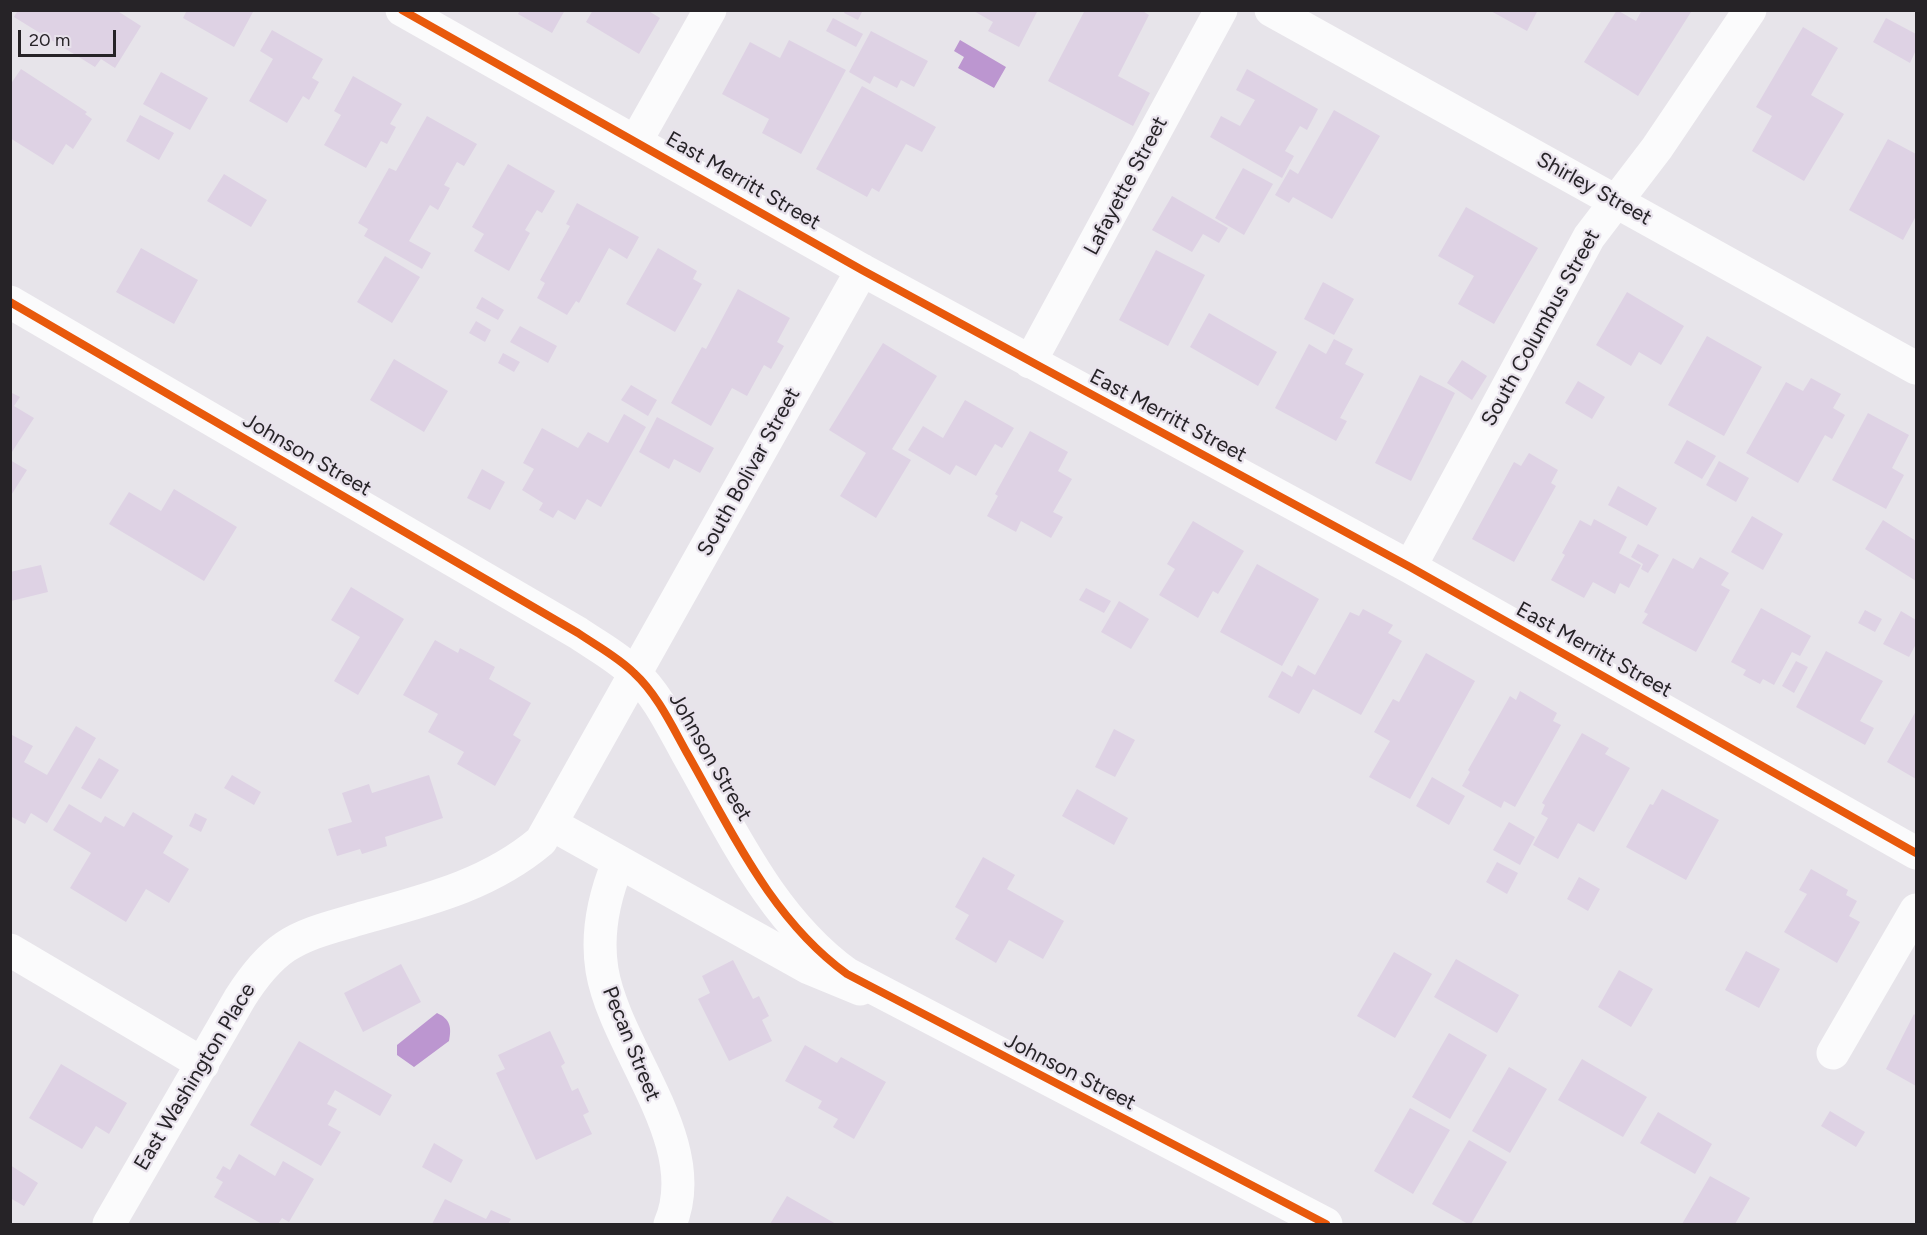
<!DOCTYPE html>
<html>
<head>
<meta charset="utf-8">
<style>
  body { margin:0 }
  #map { position:relative; width:1927px; height:1235px; overflow:hidden; background:#e7e4ea; font-family:Figtree,sans-serif }
  canvas { display:block }
  .frame { position:absolute; inset:0; border:12px solid #262327; pointer-events:none }
  .scale { position:absolute; left:18px; top:30px; width:98px; height:27px; box-sizing:border-box; border:3px solid #262327; border-top:0; padding-left:8px; font-size:18px; line-height:21px; white-space:nowrap; color:#262327; -webkit-text-stroke:4px #e8e2ec; paint-order:stroke }
</style>
</head>
<body>
<div id="map">
<canvas width="1927" height="1235"></canvas>
<div class="frame"></div>
<div class="scale">20 m</div>
</div>
<script>
const context = document.querySelector('canvas').getContext('2d');
context.lineJoin = 'round';
function paint(path, color) {
  context.fillStyle = color;
  context.fill(path, 'evenodd');
}
function strokePath(path, color, width, dash) {
  context.strokeStyle = color;
  context.lineWidth = width;
  context.lineCap = dash ? 'butt' : 'round';
  context.setLineDash(dash || []);
  context.stroke(path);
}
function write(font, color, halo, rows, align = 'center') {
  context.font = font + ' Figtree,sans-serif';
  context.lineWidth = 4.5;
  context.setLineDash([]);
  context.textBaseline = 'middle';
  context.strokeStyle = halo;
  context.fillStyle = color;
  for (const [text, x, y, turn = 0] of rows) {
    context.save();
    context.translate(x, y);
    context.rotate((+turn || 0) * Math.PI / 180);
    context.textAlign = isNaN(turn) ? turn : align;
    if (halo) context.strokeText(text, 0, 0);
    context.fillText(text, 0, 0);
    context.restore();
  }
}
const water = new Path2D(`
  M960 40 1006 67 994 88 958 68 964 57 954 51Z
  M437 1013C450 1019 452 1027 449 1041L414 1067 397 1055V1045Z`);
const building = new Path2D(`
  M18 10H116L141 26 115 68 101 59 95 67 14 17Z
  M187 10H250L253 12 234 47 183 18Z
  M520 10H565L552 33 518 14Z
  M593 10H647L660 18 639 54 586 22Z
  M846 10H863L858 20 844 13Z
  M972 10H1038L1019 47 988 31 993 22Z
  M1085 10H1141L1149 15 1118 76 1150 93 1133 126 1048 81Z
  M1489 10H1538L1527 31Z
  M1617 10 1636 21 1642 10 1691 12 1638 96 1584 62Z
  M833 18 863 34 856 47 826 31Z
  M1886 18 1916 34V50L1910 63 1873 42Z
  M1803 27 1838 48 1811 95 1844 114 1804 181 1752 151 1772 116 1756 107Z
  M272 30 323 59 312 78 319 82 309 100 303 96 287 123 249 101 273 59 260 51Z
  M871 31 928 61 914 87 901 80 897 88 874 76 870 84 849 72Z
  M789 40 846 70 801 154 762 133 769 119 722 94 750 42 780 58Z
  M21 69 87 112 85 114 92 119 73 149 66 144 53 165 10 138V85Z
  M1247 69 1318 109 1307 130 1300 126 1285 151 1294 156 1282 178 1210 137 1221 116 1240 126 1255 100 1236 90Z
  M161 72 208 98 190 130 143 104Z
  M353 76 402 104 390 124 396 127 387 144 381 141 366 168 324 145 341 115 334 111Z
  M862 86 936 127 922 152 906 144 879 192 872 188 867 197 816 169Z
  M1334 110 1380 136 1332 219 1293 197 1289 203 1275 195 1290 169 1298 174Z
  M140 115 174 133 159 160 126 141Z
  M427 116 477 144 464 166 457 162 444 185 450 188 438 210 430 205 409 241 431 253 422 269 364 236 368 229 358 223 389 168 396 171Z
  M1888 139 1916 154V216L1903 240 1849 210Z
  M508 164 555 191 542 213 537 210 525 230 530 233 509 271 474 251 484 234 472 227Z
  M1243 168 1273 184 1244 235 1215 218Z
  M224 174 267 200 251 227 207 201Z
  M1172 196 1228 228 1219 243 1203 234 1192 252 1152 230Z
  M577 203 639 237 627 259 609 248 579 303 576 301 567 315 537 298 545 283 540 280 570 226 566 224Z
  M1466 207 1538 248 1494 324 1458 304 1474 276 1438 256Z
  M141 248 198 280 174 324 116 292Z
  M658 248 697 271 693 279 702 284 675 332 626 304Z
  M1156 250 1205 275 1168 346 1119 320Z
  M385 256 420 277 392 323 357 302Z
  M1323 282 1354 299 1334 335 1304 319Z
  M738 289 790 318 777 342 784 346 771 369 764 365 747 396 732 388 711 426 671 403 702 347 706 349Z
  M1627 292 1684 326 1661 365 1639 352 1631 366 1596 345Z
  M482 297 504 310 498 320 476 308Z
  M1209 313 1277 352 1258 386 1190 347Z
  M476 321 491 330 485 342 469 333Z
  M520 326 557 346 548 363 510 342Z
  M1707 336 1762 367 1724 436 1668 405Z
  M1334 339 1353 349 1345 364 1364 374 1340 418 1347 421 1336 441 1275 408 1309 344 1326 354Z
  M883 343 937 376 892 449 911 460 876 518 840 496 866 453 829 430Z
  M503 353 520 362 514 372 498 363Z
  M394 359 448 391 424 432 370 400Z
  M1462 360 1487 376 1472 400 1447 383Z
  M1420 375 1455 393 1411 481 1375 463Z
  M1811 378 1841 394 1833 408 1845 415 1832 439 1825 435 1798 483 1746 453 1786 382 1803 391Z
  M1578 381 1605 397 1592 419 1565 403Z
  M631 385 657 400 648 416 621 400Z
  M10 392 20 397 14 406 34 418 10 455Z
  M965 400 1014 428 1002 448 995 444 976 476 956 465 950 475 908 450 923 426 943 438Z
  M1868 413 1909 435 1892 468 1904 475 1886 509 1832 480Z
  M624 414 646 427 601 507 587 499 575 520 558 510 553 518 539 510 543 503 522 490 534 469 523 463 542 428 578 448 588 432 608 443Z
  M657 417 714 448 700 473 674 459 669 469 639 452Z
  M1030 431 1068 452 1058 471 1072 479 1053 512 1063 517 1051 538 1021 521 1016 532 987 516 998 496 995 494Z
  M1687 440 1716 456 1702 479 1674 463Z
  M1529 453 1558 470 1551 483 1556 486 1514 562 1472 539 1514 462 1521 466Z
  M10 460 27 470 10 497Z
  M1719 461 1749 478 1736 502 1706 485Z
  M482 469 505 482 490 510 467 498Z
  M1618 486 1657 508 1647 526 1608 505Z
  M174 489 237 527 204 581 109 524 129 492 161 511Z
  M1752 516 1783 534 1763 570 1731 552Z
  M1594 519 1627 537 1619 553 1641 565 1629 588 1620 583 1615 594 1593 582 1584 598 1551 580 1565 555 1562 553 1580 520 1591 526Z
  M1883 520 1916 541V581L1865 549Z
  M1193 521 1244 551 1218 594 1213 591 1198 618 1159 595 1175 569 1167 564Z
  M1638 544 1659 555 1648 573 1641 569 1643 564 1631 557Z
  M1700 557 1729 573 1721 585 1730 590 1696 652 1642 623 1648 614 1644 612 1673 558 1693 569Z
  M1257 564 1319 599 1282 666 1220 632Z
  M41 565 48 592 11 601 10 572Z
  M351 587 404 619 358 695 334 681 360 637 331 620Z
  M1086 588 1111 601 1104 613 1079 600Z
  M1119 601 1149 619 1131 649 1101 632Z
  M1761 608 1811 636 1800 656 1792 652 1774 685 1763 679 1760 684 1743 675 1746 670 1731 662Z
  M1363 609 1393 625 1388 633 1402 641 1361 715 1313 689 1299 714 1268 697 1282 671 1292 677 1298 665 1315 675 1350 612 1359 616Z
  M1865 610 1882 619 1875 632 1858 623Z
  M1901 611 1916 620V644L1909 657 1883 644Z
  M435 640 458 653 460 648 495 667 489 679 531 703 513 735 521 740 495 786 457 764 464 752 428 732 438 714 403 695Z
  M1826 651 1883 681 1860 721 1874 728 1865 745 1796 707Z
  M1426 653 1475 681 1410 799 1369 777 1390 741 1374 732 1393 699 1399 702Z
  M1796 661 1808 667 1794 693 1782 686Z
  M1520 691 1557 713 1553 721 1561 725 1515 807 1504 801 1501 808 1462 786 1470 772 1468 770 1510 696 1516 700Z
  M1916 711V779L1887 762Z
  M76 726 96 738 47 823 31 813 25 824 10 816 12 735 33 746 24 762 47 775Z
  M1114 729 1135 740 1115 777 1095 767Z
  M1582 733 1609 748 1605 754 1630 768 1594 832 1578 823 1558 859 1533 845 1548 818 1541 814 1545 805 1542 803Z
  M99 758 119 770 101 799 81 788Z
  M232 775 261 792 254 805 224 788Z
  M429 775 443 818 385 837 387 846 362 854 360 849 337 856 328 829 352 822 342 793 369 784 372 793Z
  M1432 777 1465 796 1449 825 1416 806Z
  M1077 789 1128 818 1114 845 1062 816Z
  M1662 789 1719 820 1686 880 1626 847 1650 804 1653 805Z
  M69 804 101 823 105 816 124 827 133 812 173 836 163 853 189 869 169 903 146 889 126 922 70 888 91 853 53 830Z
  M195 813 207 819 201 832 189 826Z
  M1509 822 1535 837 1520 865 1493 850Z
  M983 857 1015 875 1007 889 1064 921 1043 959 1009 940 996 963 955 939 969 915 955 907Z
  M1497 862 1518 873 1507 894 1486 882Z
  M1811 869 1848 890 1846 895 1857 901 1849 916 1860 922 1837 963 1784 932 1807 894 1799 890Z
  M1579 877 1600 889 1588 911 1567 899Z
  M1746 951 1780 969 1759 1008 1725 990Z
  M1394 952 1432 974 1395 1038 1357 1016Z
  M1456 959 1519 995 1497 1033 1434 997Z
  M733 960 753 999 759 996 769 1016 762 1020 772 1041 729 1061 698 999 710 993 702 976Z
  M401 964 421 1002 363 1032 344 993Z
  M1619 970 1653 989 1631 1027 1598 1007Z
  M1914 1014 1916 1016V1086L1886 1069Z
  M550 1031 565 1063 561 1066 572 1091 578 1088 589 1112 583 1115 592 1134 536 1160 496 1073 505 1069 498 1055Z
  M1449 1033 1487 1055 1450 1119 1412 1097Z
  M299 1041 392 1095 380 1116 335 1090 327 1104 337 1109 328 1125 341 1132 321 1166 250 1125Z
  M805 1045 837 1063 841 1057 886 1082 854 1139 833 1127 838 1119 818 1108 822 1101 785 1081Z
  M1582 1059 1647 1097 1623 1137 1558 1100Z
  M61 1064 127 1103 109 1134 96 1126 82 1149 29 1118Z
  M1509 1067 1547 1089 1510 1153 1472 1131Z
  M1410 1108 1450 1130 1413 1194 1374 1171Z
  M1830 1111 1865 1132 1856 1147 1821 1126Z
  M1658 1112 1712 1144 1695 1174 1640 1143Z
  M1469 1140 1507 1162 1471 1224H1468L1432 1204Z
  M434 1143 463 1160 451 1183 422 1167Z
  M239 1154 275 1176 283 1161 314 1179 289 1222 282 1218 278 1224H262L214 1197 223 1182 216 1178 223 1166 230 1170Z
  M10 1165 38 1183 24 1206 10 1198Z
  M1710 1176 1750 1198 1735 1224H1682Z
  M787 1196 836 1224H770Z
  M445 1199 486 1219 491 1210 511 1219 508 1224H432Z`);
const street = new Path2D(`
  M402 10 862 270 1410 567 1916 853
  M1271 10 1916 368
  M636 141 710 10
  M1030 362 1221 10
  M1410 567 1589 237 1657 148 1750 10
  M553 825 809 968 860 989
  M618 863C604 897 596 933 602 970 615 1049 705 1143 670 1224
  M10 950 203 1064
  M1833 1053 1916 910
  M109 1224 240 998C252 979 266 960 285 947 307 932 336 926 362 918 427 900 489 885 541 841L862 270`);
const secondary = new Path2D(`
  M10 302 578 633C597 646 618 657 634 673 657 694 672 726 687 753 732 832 772 920 847 974L1326 1224`);
const cycleway = new Path2D(`
  M402 10 862 270 1410 567 1916 853
  M10 302 578 633C597 646 618 657 634 673 657 694 672 726 687 753 732 832 772 920 847 974L1326 1224`);
const streetNames = [
  ["East Merritt Street",743,181,30],
  ["Lafayette Street",1126,186,-62],
  ["Shirley Street",1594,189,29],
  ["South Columbus Street",1541,328,-61],
  ["East Merritt Street",1168,416,28],
  ["Johnson Street",307,455,30],
  ["South Bolivar Street",749,472,-61],
  ["East Merritt Street",1594,650,29],
  ["Johnson Street",710,757,60],
  ["Pecan Street",631,1044,68],
  ["Johnson Street",1070,1072,27],
  ["East Washington Place",195,1077,-59]
];
paint(water, '#bc96d0');
paint(building, '#ded2e4');
strokePath(street, '#fbfbfc', 33);
strokePath(secondary, '#fbfbfc', 33);
strokePath(cycleway, '#e8590c', 8);
write('21px', '#262327', '#e8e2ec', streetNames);
</script>
</body>
</html>
